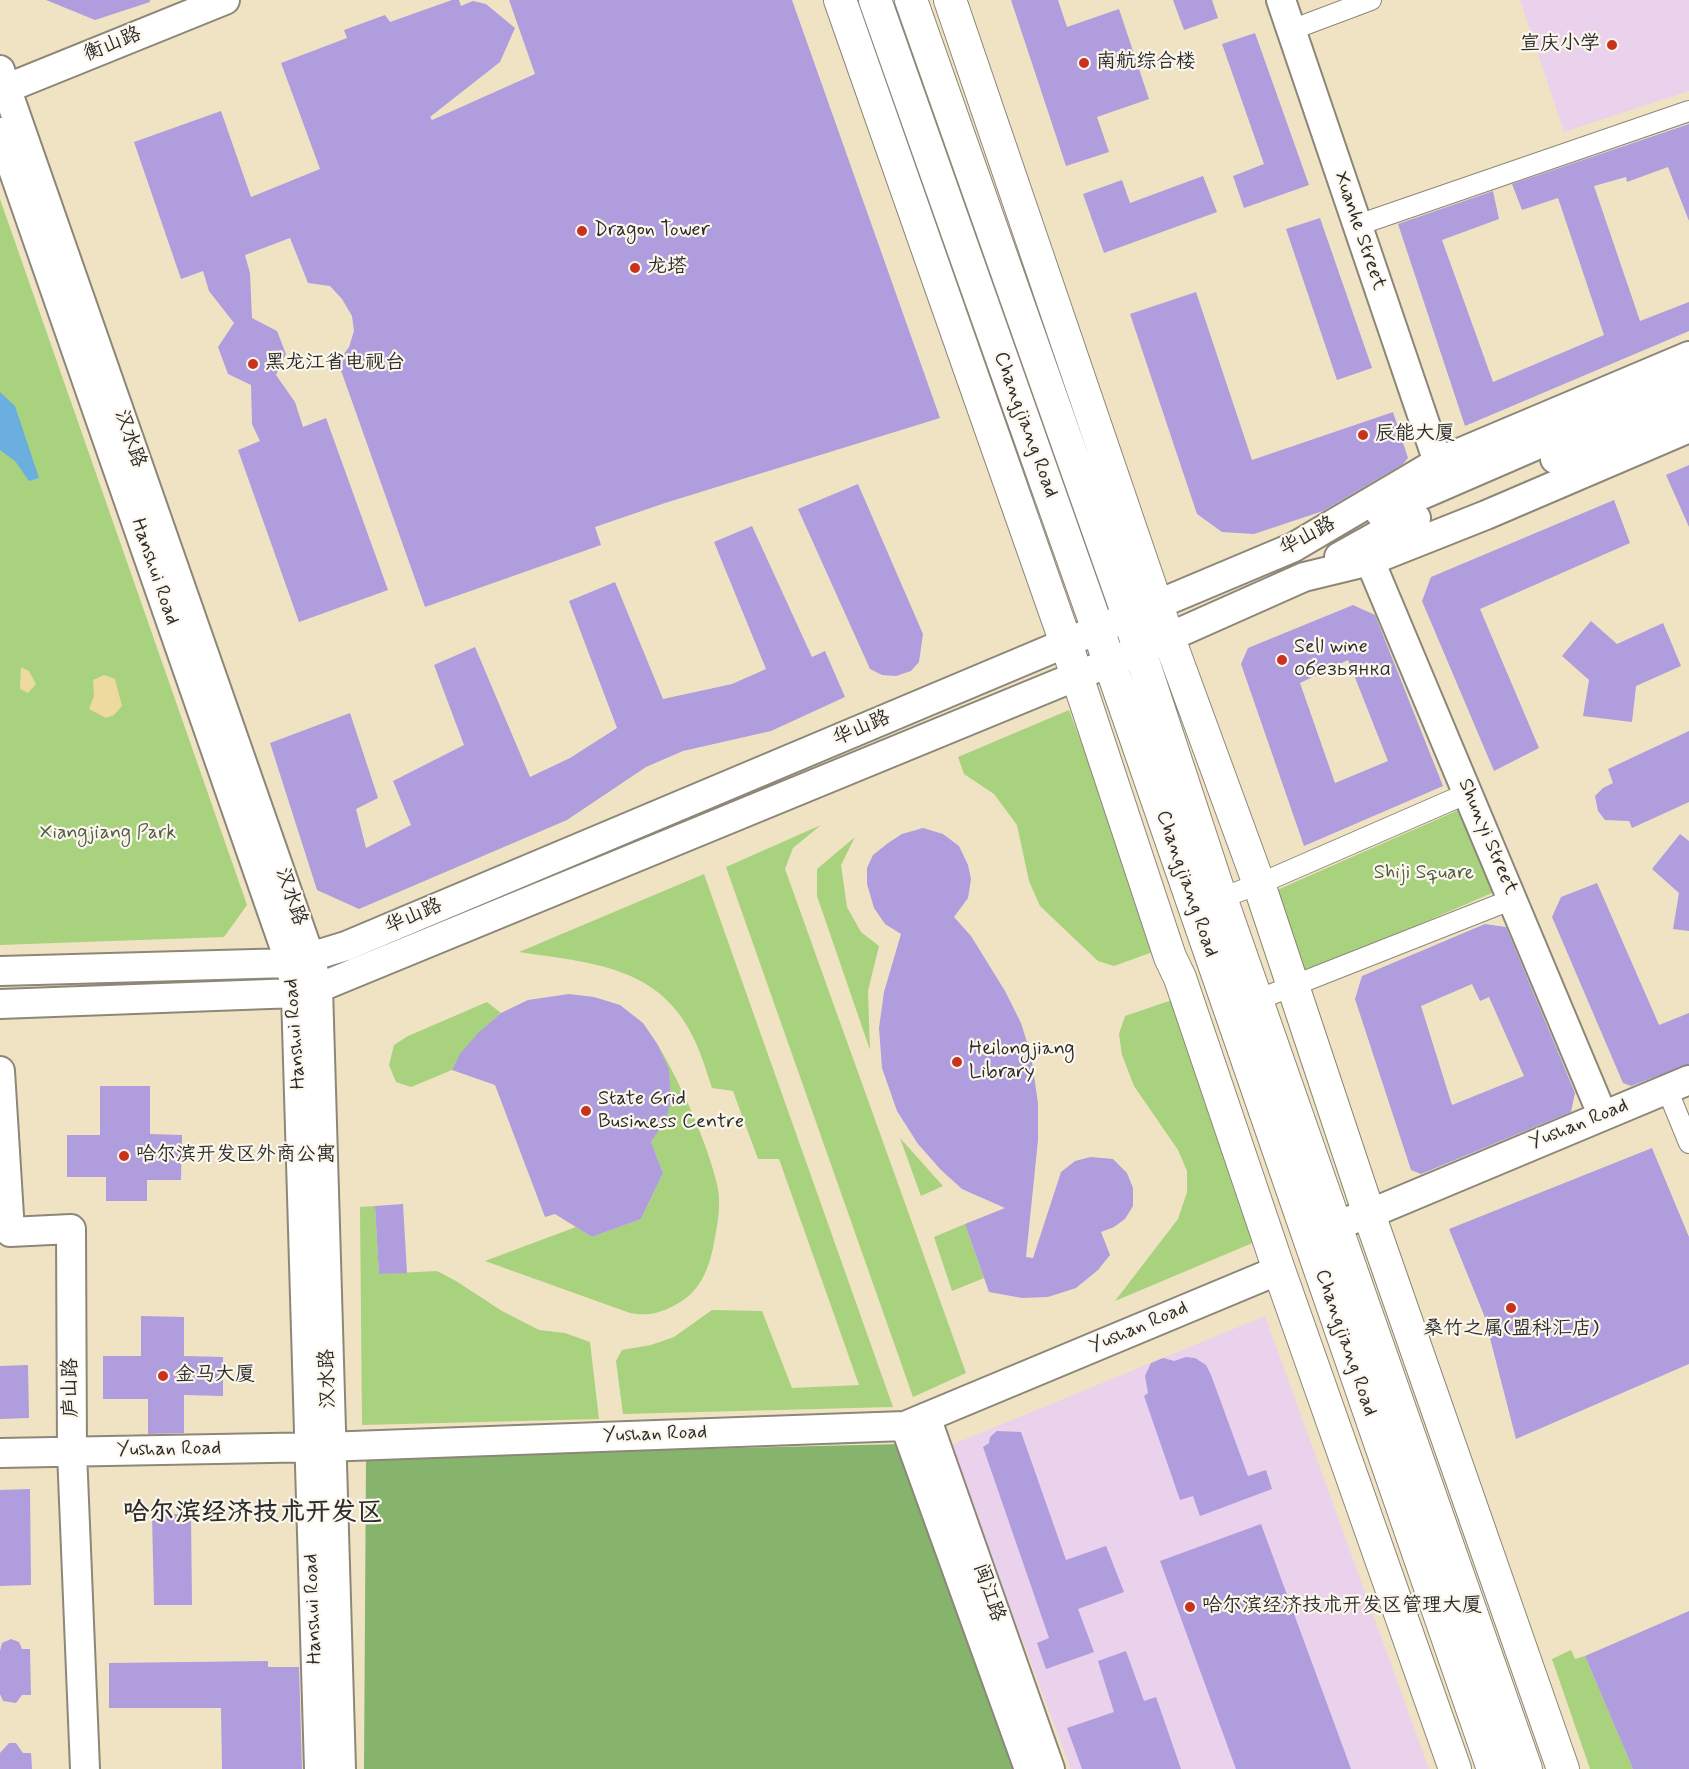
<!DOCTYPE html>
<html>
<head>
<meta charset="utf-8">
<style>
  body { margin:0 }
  canvas { display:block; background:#efe3c4 }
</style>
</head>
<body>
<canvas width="1689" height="1769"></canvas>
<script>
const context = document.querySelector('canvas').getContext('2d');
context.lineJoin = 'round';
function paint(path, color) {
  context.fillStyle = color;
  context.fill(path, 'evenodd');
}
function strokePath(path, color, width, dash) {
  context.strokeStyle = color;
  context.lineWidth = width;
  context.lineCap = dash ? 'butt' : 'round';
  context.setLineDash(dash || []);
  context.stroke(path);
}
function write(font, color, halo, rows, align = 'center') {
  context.font = font + ' Mynerve,"LXGW WenKai TC",sans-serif';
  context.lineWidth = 4.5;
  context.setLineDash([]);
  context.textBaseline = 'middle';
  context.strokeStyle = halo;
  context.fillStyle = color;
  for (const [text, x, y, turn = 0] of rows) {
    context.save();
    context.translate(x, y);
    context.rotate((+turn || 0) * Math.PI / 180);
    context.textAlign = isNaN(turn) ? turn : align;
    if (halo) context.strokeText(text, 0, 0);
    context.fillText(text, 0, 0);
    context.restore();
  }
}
const built = new Path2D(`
  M1520 0H1689V91L1564 132Z
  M1265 1316 1429 1769H1071L949 1446Z`);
const green = new Path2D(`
  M0 199 247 905 224 937 0 945Z
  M1069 710 1158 950 1114 966 1098 961 1040 906 1029 881 1017 825 994 794 964 774 958 757Z
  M1463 808 1499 890 1306 973 1277 890Z
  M821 825 793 848 785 869 966 1373 913 1397 726 867Z
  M855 837 841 865 847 907 861 932 879 946 868 991 870 1050 817 896V869Z
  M704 874 893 1407 623 1414 616 1361 622 1350 651 1345 674 1337 712 1310 762 1311 792 1388 859 1385 779 1159H758L733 1091 712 1088C707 1073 702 1056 695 1041 661 965 590 963 519 952Z
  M1175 999 1262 1239 1115 1301 1178 1219 1187 1192V1171L1178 1150 1134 1086 1122 1055 1119 1034 1125 1016Z
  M487 1002 501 1013C481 1030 464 1046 452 1070L411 1087 396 1082 389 1065 394 1045 408 1036Z
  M658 1045C681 1085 706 1139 717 1184 722 1205 717 1227 713 1248 708 1270 701 1288 682 1301 664 1312 651 1317 630 1313L485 1261 576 1227 592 1237 641 1219 663 1173 651 1142C675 1107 676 1084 658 1045Z
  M900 1138 943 1186 921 1196Z
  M375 1206 379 1274 437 1271 456 1281 502 1311 539 1330 565 1333 590 1342 599 1419 362 1425 360 1207Z
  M965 1224 984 1278 952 1291 934 1237Z
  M1571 1650 1575 1659 1585 1656 1633 1769H1590L1552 1659Z`);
const forest = new Path2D(`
  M901 1444 1020 1769H364L366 1457Z`);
const sand = new Path2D(`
  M21 667 29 671 36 684 28 693 20 689Z
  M104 675 115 679 122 706 114 715 106 718 89 709 94 696 93 680Z`);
const water = new Path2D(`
  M0 392 15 406 39 478 29 481 15 461 0 450Z`);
const building = new Path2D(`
  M46 0H150V2L95 20Z
  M452 0H459L461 6 473 1 486 4 515 28 500 62 430 117 432 120 535 74 509 0H792L940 418 665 503 595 527 601 545 425 607 338 362 349 347 354 331 352 316 342 299 330 286 308 283 290 238 245 255 250 273 252 318 277 331 286 354 276 375 295 402 303 427 326 418 388 590 299 622 238 450 260 441 252 424 251 385 228 374 218 347 234 323 209 291 203 271 181 279 134 142 221 111 251 197 320 169 281 63 347 38 344 30 385 15 390 22Z
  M1011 0H1058L1067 27 1119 9 1149 99 1097 117 1109 152 1066 166Z
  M1173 0H1212L1218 18 1184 30Z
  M1255 33 1309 185 1244 208 1233 176 1264 164 1222 44Z
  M1689 124V221L1668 167 1627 182 1626 177 1594 186 1640 321 1689 302V331L1465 426 1398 224 1493 191 1499 219 1442 240 1493 382 1604 335 1558 198 1522 210 1512 184Z
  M1203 176 1217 212 1104 253 1083 194 1122 180 1130 203Z
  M1320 218 1372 368 1337 380 1286 229Z
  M1196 292 1252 460 1393 412 1408 458 1403 464 1323 511 1254 534 1222 532 1197 514 1130 314Z
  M1689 465V527L1666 475Z
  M858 484 923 634 919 662 911 671 896 676 882 675 870 669 798 509Z
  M1614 500 1630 543 1480 609 1539 748 1494 771 1422 601 1431 577Z
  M752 526 812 657 825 651 845 697 771 731 683 751 646 767 567 820 359 909 317 890 270 743 350 713 378 798 356 809 366 848 411 825 393 781 464 745 434 665 475 647 530 777 570 758 617 728 569 601 615 582 663 699 732 684 766 669 714 542Z
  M1353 605 1375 615 1443 786 1304 846 1241 664 1248 648ZM1348 660 1388 761 1335 783 1300 683Z
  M1591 621 1617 644 1663 623 1681 666 1636 686 1632 722 1583 716 1589 680 1562 656Z
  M1689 731V802L1632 828 1629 821 1605 820 1598 811 1595 796 1603 788 1613 783 1608 769Z
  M923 828 943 834 959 846 968 865 971 879 968 898 954 917 971 936 1005 991 1021 1023 1031 1055 1038 1103V1140L1026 1257 1033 1258 1061 1172 1075 1161 1091 1157 1113 1159 1127 1173 1133 1188V1206L1125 1219 1114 1227 1101 1232 1110 1255 1098 1270 1076 1288 1048 1297 1022 1298 989 1292 965 1224 1005 1208 962 1189 941 1170 918 1144 897 1111 882 1068 879 1028 884 992 901 934 885 924 874 908 867 884V868L873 855 888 843 902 834Z
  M1680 834 1689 841V931L1673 929 1679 893 1652 869Z
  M1597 883 1659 1025 1689 1013V1064L1631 1086 1623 1083 1552 917 1561 897Z
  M1485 924 1506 927 1575 1093 1571 1112 1421 1174 1411 1170 1355 999 1362 976ZM1472 984 1480 1001 1489 997 1524 1076 1452 1105 1421 1006Z
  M569 994 594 997 620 1005 643 1023 658 1045 669 1070 671 1101 665 1121 651 1142 663 1173 641 1219 592 1237 555 1214 545 1217 495 1085 452 1070 460 1054 479 1032 501 1013 528 1000Z
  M100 1086H150V1134L182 1135 181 1180H147V1201H106V1177H67V1135H100Z
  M1652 1148 1689 1237V1364L1516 1439 1484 1315 1449 1229Z
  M403 1204 407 1273 379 1274 375 1206Z
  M141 1316 184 1317V1356L223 1357V1396L184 1395V1433L148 1434V1399H103V1356H141Z
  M1186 1357 1195 1358 1206 1365 1211 1375 1248 1476 1266 1470 1272 1489 1200 1516 1193 1496 1180 1500 1144 1396 1148 1393 1145 1376 1151 1363 1163 1358 1174 1361Z
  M28 1365 29 1418 0 1419V1366Z
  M997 1431 1021 1432 1066 1560 1106 1546 1124 1592 1078 1609 1094 1652 1046 1669 1037 1643 1049 1638 983 1447 989 1443 990 1437Z
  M30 1489 31 1585 0 1586V1490Z
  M152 1514H191L192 1605H154Z
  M1261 1524 1351 1769H1236L1160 1561Z
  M1689 1611V1769H1633L1585 1656Z
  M11 1639 19 1642 22 1649H30L31 1695H22L16 1703 3 1701 0 1694V1651L2 1643Z
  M1126 1651 1144 1701 1156 1697 1181 1769H1082L1067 1728 1114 1712 1098 1661Z
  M268 1661V1667H299L302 1769H222L221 1708H109V1663Z
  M9 1743H16L23 1753H31L32 1769H0V1753Z`);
const street = new Path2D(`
  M1291 30 1371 0
  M1358 225 1689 111
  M1221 898 1259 884 1468 793
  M1257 1000 1513 899
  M1667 1089 1689 1143`);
const secondary = new Path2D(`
  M1281 0 1438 462
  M0 70 310 957 318 988 341 1769
  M0 91 225 0
  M0 132 290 963 296 993 319 1769
  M1555 459 1689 401
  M1380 513 1689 379
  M1339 557 1382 533 1416 518
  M1370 561 1602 1114
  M0 971 290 963 346 946 1294 547 1438 462 1689 356
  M0 1004 296 993 318 988 1140 650 1304 577 1370 561 1486 515 1689 428
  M0 1071 10 1232 71 1229 72 1452 85 1769
  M1336 1225 1369 1214 1689 1080
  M926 1417 1050 1769
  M905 1426 1029 1769
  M0 1453 324 1447 905 1426 1279 1270`);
const primary = new Path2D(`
  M840 0 1066 643 1170 957 1180 978 1279 1270 1455 1769
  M875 0 1109 661 1493 1769
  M911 0 1128 615 1221 898 1526 1769
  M950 0 1156 603 1259 884 1369 1214 1563 1769`);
const markers = [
  [1612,45,6,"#c8321e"],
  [1084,63,6,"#c8321e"],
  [582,231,6,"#c8321e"],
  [635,268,6,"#c8321e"],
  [253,364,6,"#c8321e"],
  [1363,435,6,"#c8321e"],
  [1282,660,6,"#c8321e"],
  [957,1062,6,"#c8321e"],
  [586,1111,6,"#c8321e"],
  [124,1156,6,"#c8321e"],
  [1511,1308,6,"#c8321e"],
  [163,1376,6,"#c8321e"],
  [1190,1607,6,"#c8321e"]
];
const streetNames = [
  ["衡山路",113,45,-22],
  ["Xuanhe Street",1359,231,71],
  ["Changjiang Road",1025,425,70],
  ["汉水路",129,439,71],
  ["华山路",1308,537,-28],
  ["Hanshui Road",154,572,71],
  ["华山路",862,729,-23],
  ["Shunyi Street",1487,837,67],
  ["Changjiang Road",1186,884,71],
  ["汉水路",290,897,71],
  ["华山路",414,917,-23],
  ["Hanshui Road",296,1034,-94],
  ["Yushan Road",1579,1125,-22],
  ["Yushan Road",1139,1328,-23],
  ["Changjiang Road",1345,1343,71],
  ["汉水路",329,1379,-92],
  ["庐山路",72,1388,-90],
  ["Yushan Road",655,1435,-2],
  ["Yushan Road",169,1450,-1],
  ["闽江路",988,1593,71],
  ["Hanshui Road",314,1609,-92]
];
const poiNames = [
  ["宣庆小学",1600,45,"right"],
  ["南航综合楼",1096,63],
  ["Dragon Tower",594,231],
  ["龙塔",647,268],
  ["黑龙江省电视台",265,364],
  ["辰能大厦",1375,435],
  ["Sell wine",1294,648],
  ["обезьянка",1294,671],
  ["Heilongjiang",969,1050],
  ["Library",969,1073],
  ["State Grid",598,1100],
  ["Business Centre",598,1123],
  ["哈尔滨开发区外商公寓",136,1156],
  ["桑竹之属(盟科汇店)",1511,1330,"center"],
  ["金马大厦",175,1376],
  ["哈尔滨经济技术开发区管理大厦",1202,1607]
];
const parkNames = [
  ["Xiangjiang Park",108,834],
  ["Shiji Square",1424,874]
];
const districtNames = [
  ["哈尔滨经济技术开发区",253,1515]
];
paint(built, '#ead1ec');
paint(green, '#a8d27e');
paint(forest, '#86b46d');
paint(sand, '#eeda9e');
paint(water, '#6aafe0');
paint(building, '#af9dde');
strokePath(street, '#8d8778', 22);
strokePath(secondary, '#8d8778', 32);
strokePath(primary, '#8d8778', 34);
strokePath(street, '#fff', 20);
strokePath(secondary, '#fff', 28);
strokePath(primary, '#fff', 32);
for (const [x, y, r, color] of markers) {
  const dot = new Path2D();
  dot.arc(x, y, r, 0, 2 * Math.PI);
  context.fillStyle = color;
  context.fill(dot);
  strokePath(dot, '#fbf7ec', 2);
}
write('20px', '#2b2b2b', '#fbf7ec', streetNames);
write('20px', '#2b2b2b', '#fbf7ec', poiNames, 'left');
write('20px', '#505d44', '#fbf7ec', parkNames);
write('bold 26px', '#2b2b2b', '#fbf7ec', districtNames);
</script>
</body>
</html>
